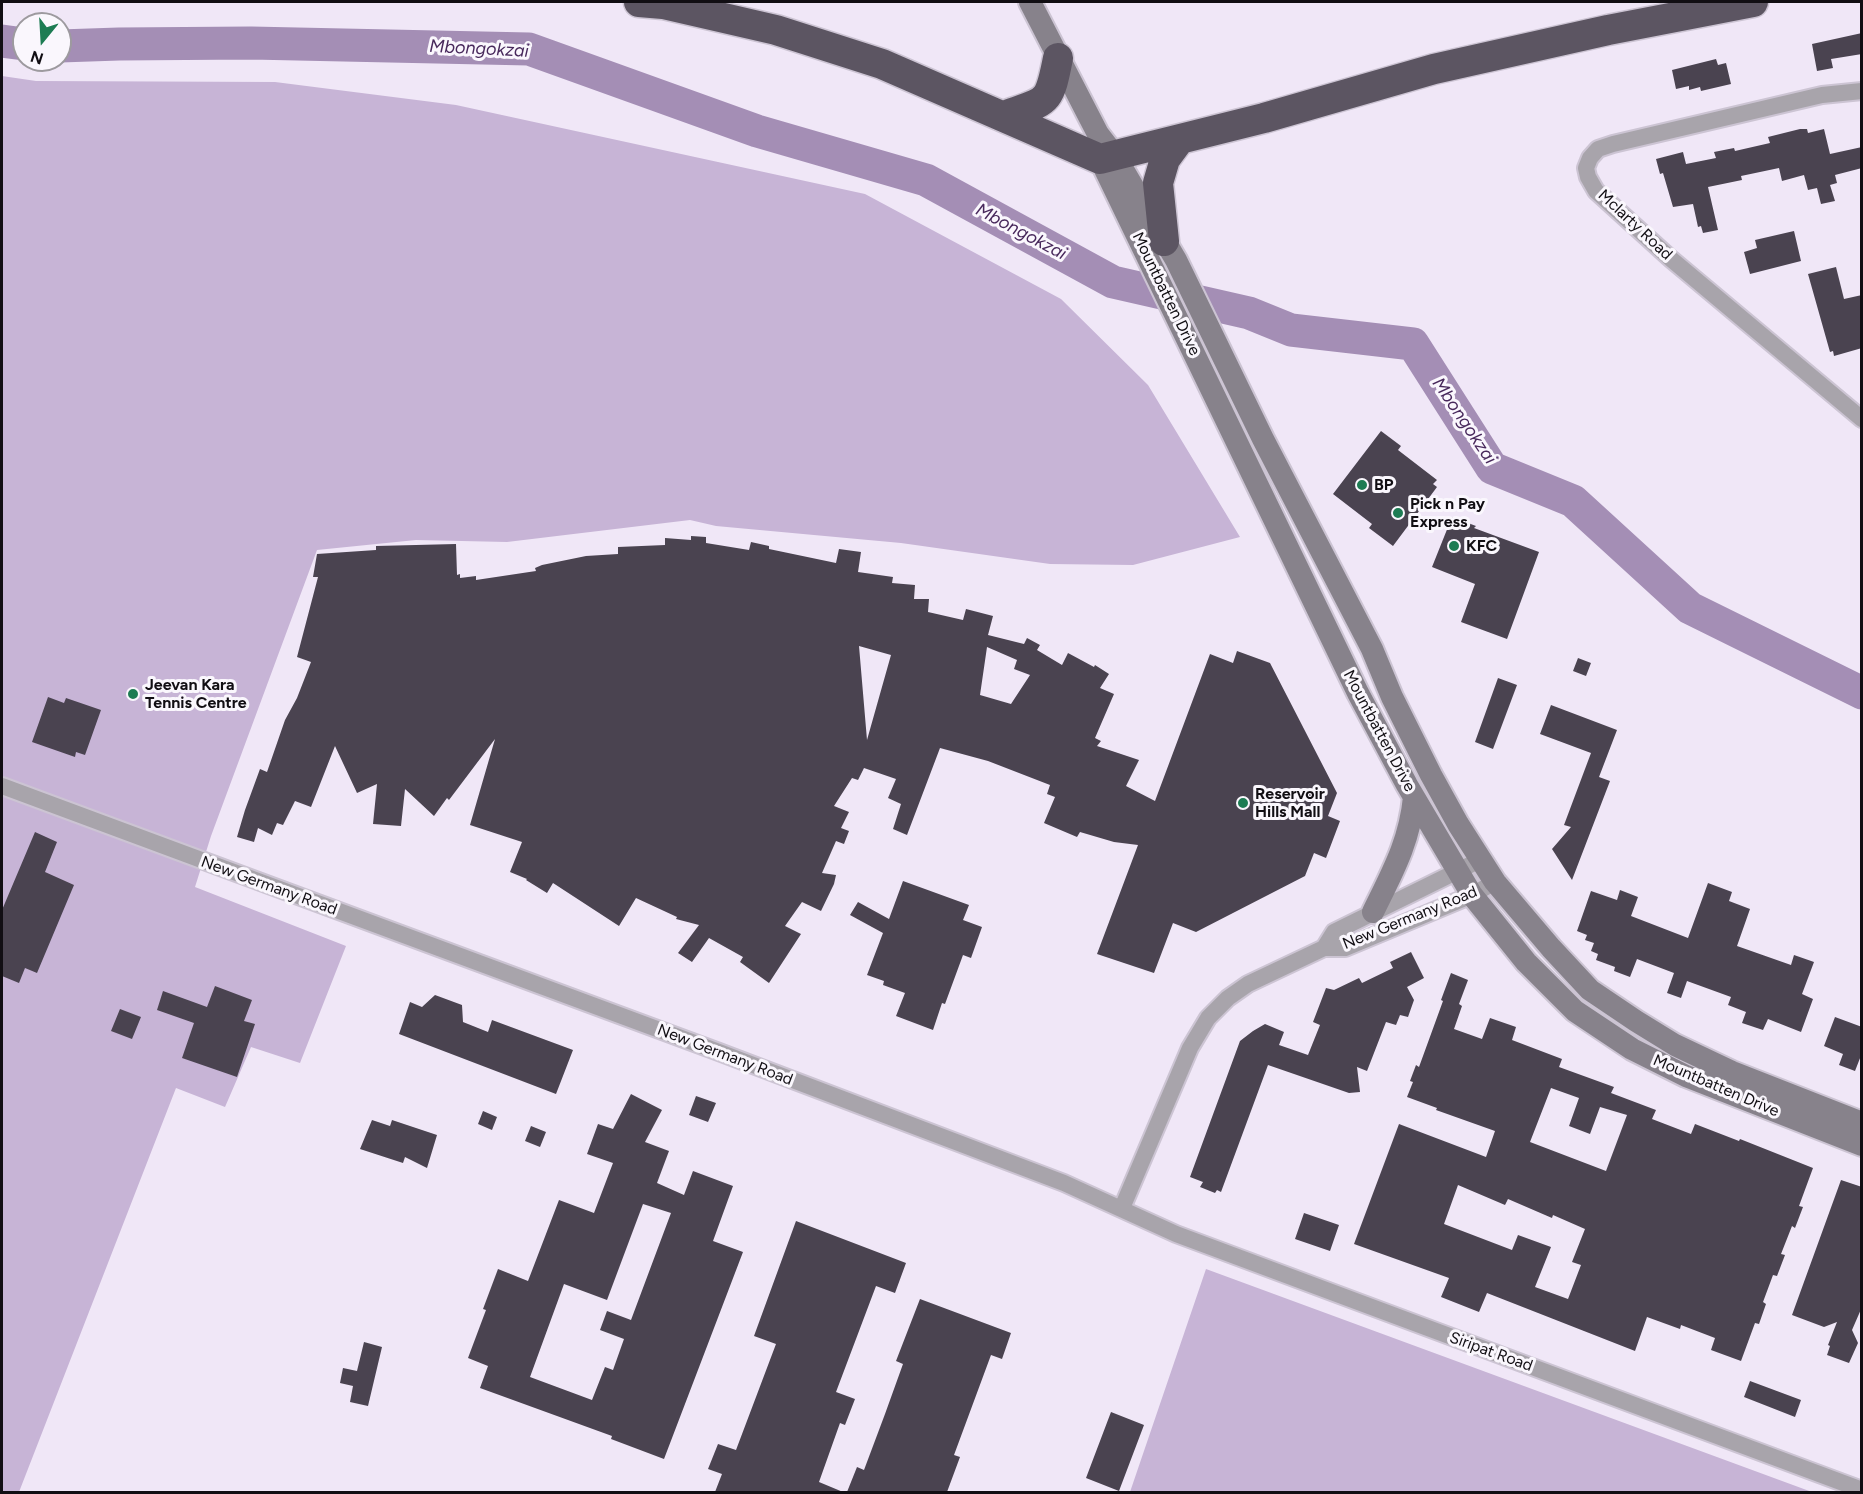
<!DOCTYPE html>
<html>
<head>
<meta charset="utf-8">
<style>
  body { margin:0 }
  #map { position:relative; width:1863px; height:1494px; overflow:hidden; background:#f0e7f7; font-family:Figtree,sans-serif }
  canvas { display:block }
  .frame { position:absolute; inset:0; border:3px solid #110e13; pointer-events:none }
  .north { position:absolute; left:12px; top:12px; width:60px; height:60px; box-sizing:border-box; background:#faf7fd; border:2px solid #9d9a9f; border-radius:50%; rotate:198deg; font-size:16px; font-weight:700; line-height:24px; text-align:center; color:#110e13 }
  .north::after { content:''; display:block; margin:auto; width:21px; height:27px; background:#1d7c53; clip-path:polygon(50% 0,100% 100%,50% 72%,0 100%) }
</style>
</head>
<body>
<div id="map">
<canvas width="1863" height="1494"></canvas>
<div class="frame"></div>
<div class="north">N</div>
</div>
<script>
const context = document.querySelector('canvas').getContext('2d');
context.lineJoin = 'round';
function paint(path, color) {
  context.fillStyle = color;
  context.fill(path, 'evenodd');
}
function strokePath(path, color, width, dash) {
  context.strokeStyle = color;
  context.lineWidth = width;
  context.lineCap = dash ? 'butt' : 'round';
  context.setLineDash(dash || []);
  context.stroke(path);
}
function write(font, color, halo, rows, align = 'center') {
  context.font = font + ' Figtree,sans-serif';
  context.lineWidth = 6;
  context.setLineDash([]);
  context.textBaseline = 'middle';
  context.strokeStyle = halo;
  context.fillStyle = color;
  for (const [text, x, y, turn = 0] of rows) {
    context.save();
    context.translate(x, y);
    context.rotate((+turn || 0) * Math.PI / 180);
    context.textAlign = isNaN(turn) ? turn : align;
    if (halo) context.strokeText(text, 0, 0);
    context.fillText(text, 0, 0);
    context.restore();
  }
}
const green = new Path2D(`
  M2 76 36 81 275 82 456 105 865 194 1061 299 1148 385 1240 537 1133 565 1050 564 901 543 716 526 690 520 507 542 416 540 317 550 211 836 195 887 346 946 300 1063 251 1047 225 1107 176 1088 19 1492H2Z
  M1206 1269 1812 1492H1130Z`);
const river = new Path2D(`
  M2 41 24 44
  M60 46 119 44 251 43 529 49 757 131 926 180 1113 282 1249 313 1291 330 1413 344 1492 468 1573 501 1690 608 1862 693`);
const building = new Path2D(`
  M1862 33V54L1831 59 1833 68 1817 71 1812 44Z
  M1716 59 1718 65 1726 63 1731 84 1701 91 1700 87 1689 90V86L1676 89 1672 70Z
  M1800 129H1807L1808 133 1824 129 1830 154 1862 147V168L1835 175 1837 183 1830 185 1835 201 1821 204 1817 188 1808 190 1804 175 1782 181 1779 168 1741 176 1742 180 1708 187 1718 230 1703 233 1701 226 1698 227 1693 204 1673 207 1663 173 1660 174 1656 159 1683 152 1686 164 1716 158 1714 152 1734 148 1735 151 1770 143 1768 137Z
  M1794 231 1801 261 1750 274 1744 252 1757 248 1755 240Z
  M1836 267 1844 299 1862 295V348L1834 356 1833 351 1830 352 1808 274Z
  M1381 431 1401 446 1398 450 1437 480 1433 484 1437 487 1393 546 1369 528 1372 524 1333 494Z
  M1452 517 1476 526 1474 528 1539 552 1507 639 1461 622 1475 584 1432 567Z
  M691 536 706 537V543L749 550 751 542 769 546V549L836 563 839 549 861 552 858 572 893 577 892 583 915 585 914 599H929L928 612 963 620 966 609 993 616 988 635 1024 644 1027 638 1040 645 1037 650 1062 665 1068 653 1094 667 1095 665 1109 674 1100 688 1114 694 1095 738 1101 741 1097 746 1139 760 1126 786 1155 801 1210 654 1233 663 1237 651 1270 663 1337 793 1328 816 1340 821 1326 858 1314 853 1305 876 1196 932 1173 923 1154 973 1097 954 1138 845 1114 842 1080 832 1077 837 1044 823 1055 797 1047 794 1050 785 988 761 940 748 907 835 893 829 901 804 888 798 896 779 864 768 858 780 852 778 834 806 849 812 841 828 849 831 844 844 836 841 822 873 836 875 834 884 821 911 802 902 785 926 801 934 769 983 740 962 743 957 709 938 692 962 678 953 699 925 676 919 677 917 636 898 619 926 553 883 547 893 526 880 527 879 510 872 522 842 470 825 495 739 449 800 447 798 434 816 405 789 401 826 373 824 377 784 357 793 335 746 311 807 295 801 283 825 277 823 272 835 258 828 254 842 237 837 245 810 260 769 267 772 285 720 297 698 311 662 297 657 318 577H313L317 554 376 550V546L456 544 457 575 460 574V578L476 576V580L536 571 535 568 542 565 586 556 618 554V547L665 545V538L691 540ZM859 646 891 655 867 740ZM987 647 1017 660 1014 669 1030 675 1011 704 980 695Z
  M1578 658 1591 663 1586 676 1573 671Z
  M1498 678 1517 685 1493 749 1475 742Z
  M48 697 64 703 66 698 101 710 85 755 76 752 75 757 32 742Z
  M1551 705 1617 730 1599 777 1610 781 1572 880 1552 849 1571 827 1564 825 1591 753 1540 734Z
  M35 832 57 842 45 872 74 885 37 973 25 968 19 983 2 976V910Z
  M903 881 969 905 963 920 982 927 971 958 963 955 945 1004 942 1003 933 1030 896 1016 905 993 883 985 884 981 867 975 883 933 850 915 858 902 889 919Z
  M1708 883 1732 892 1729 901 1750 909 1737 946 1791 965 1794 955 1814 962 1802 994 1813 999 1801 1032 1768 1019 1763 1030 1742 1023 1746 1012 1728 1005 1731 997 1687 981 1681 998 1667 993 1674 973 1637 959 1630 977 1614 971 1615 967 1596 960 1598 954 1591 951 1594 943 1585 940 1587 935 1577 931 1591 891 1617 900 1620 890 1638 897 1631 916 1688 938Z
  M1411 952 1424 978 1407 987 1414 1000 1408 1017 1400 1015 1396 1025 1386 1022 1367 1071 1357 1067 1360 1092 1349 1093 1268 1065 1221 1192 1217 1190 1215 1193 1200 1187 1203 1182 1190 1177 1240 1041 1253 1031 1265 1024 1284 1032 1279 1045 1308 1055 1320 1025 1313 1022 1326 988 1334 990 1359 978 1362 983 1393 968 1390 962Z
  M1451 973 1468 980 1459 1004 1462 1006 1454 1029 1482 1039 1490 1018 1516 1027 1512 1040 1562 1059 1559 1067 1614 1087 1611 1093 1656 1110 1652 1119 1691 1134 1695 1124 1739 1141 1740 1139 1813 1168 1799 1206 1803 1207 1795 1228 1792 1226 1781 1254 1785 1255 1777 1276 1773 1275 1763 1302 1766 1304 1759 1324 1755 1323 1741 1361 1711 1350 1715 1338 1681 1325 1680 1329 1647 1317 1635 1351 1487 1293 1479 1312 1441 1297 1449 1278 1354 1244 1399 1124 1486 1157 1495 1131 1436 1110 1437 1108 1407 1097 1413 1082 1410 1081 1416 1065 1419 1067 1443 1001 1441 1000ZM1551 1088 1579 1098 1569 1126 1590 1134 1600 1107 1627 1115 1606 1171 1530 1142ZM1458 1185 1505 1205 1508 1199 1552 1218 1553 1215 1585 1229 1572 1262 1581 1265 1568 1299 1535 1287 1551 1247 1518 1235 1512 1250 1444 1224Z
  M215 986 252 1000 244 1021 255 1024 237 1077 182 1058 194 1023 157 1010 163 991 207 1007Z
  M435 995 462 1005 463 1022 488 1032 492 1020 573 1050 556 1094 399 1034 410 1002 422 1007Z
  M120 1009 141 1017 132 1039 111 1031Z
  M1835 1017 1862 1027V1053L1855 1071 1839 1065 1843 1054 1824 1046Z
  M631 1094 662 1110 645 1142 669 1151 657 1183 684 1195 693 1171 733 1186 713 1241 743 1252 664 1459 611 1439 612 1436 480 1388 488 1366 468 1358 486 1310 483 1309 498 1269 528 1281 559 1200 594 1213 613 1163 587 1154 598 1124 613 1129ZM643 1204 671 1213 631 1320 607 1311 600 1330 624 1339 613 1370 605 1367 592 1400 530 1377 564 1284 607 1300Z
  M696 1096 716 1103 708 1122 689 1115Z
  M483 1111 497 1117 492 1130 478 1124Z
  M372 1120 390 1126 392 1120 437 1135 427 1168 405 1157 403 1163 360 1149Z
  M531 1126 546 1132 540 1147 525 1141Z
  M1841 1180 1862 1187V1307L1852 1330 1858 1343 1849 1363 1827 1355 1830 1346 1828 1345 1837 1322 1824 1327 1792 1315Z
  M1304 1213 1339 1225 1330 1251 1295 1239Z
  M796 1221 906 1263 895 1293 876 1286 836 1392 855 1399 845 1425 840 1423 819 1482 843 1492H715L722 1474 708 1469 718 1444 736 1450 776 1344 754 1336Z
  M920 1299 1011 1333 1002 1359 991 1355 954 1455 960 1457 947 1492H847L857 1467 864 1470 885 1414 903 1364 896 1361Z
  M364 1342 382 1347 368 1406 350 1402 353 1386 340 1383 343 1368 357 1371Z
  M1750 1381 1801 1400 1795 1417 1744 1397Z
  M1111 1412 1144 1425 1119 1491 1086 1478Z`);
const minor = new Path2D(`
  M1862 91 1822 95 1613 144 1598 149 1590 158 1586 168 1588 177 1596 191 1671 259 1862 419
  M2 786 719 1052 1064 1183 1176 1234 1862 1490
  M1324 948 1334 932 1480 860
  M1122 1208 1190 1048 1208 1018 1228 998 1248 984 1324 948H1345L1472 895 1495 882`);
const secondary = new Path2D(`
  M1030 2 1098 134 1115 156 1176 260 1263 439 1372 649 1392 697 1431 775 1458 824 1495 882 1551 948 1590 990 1636 1021 1675 1045 1732 1072 1862 1123
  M1099 148 1100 159 1358 693 1407 785 1472 895 1526 962 1575 1011 1632 1049 1686 1076 1862 1145
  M1373 912C1392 873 1410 841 1414 797`);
const motorway = new Path2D(`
  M639 2 663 4 776 30 882 64 1100 159 1264 118 1434 69 1608 30 1753 2
  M1004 116C1048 100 1049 105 1058 58
  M1164 241 1158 183 1165 159 1179 140`);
const markers = [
  [1362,485,6,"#1d7c53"],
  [1398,513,6,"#1d7c53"],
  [1454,546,6,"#1d7c53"],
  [133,694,6,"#1d7c53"],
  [1243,803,6,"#1d7c53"]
];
const streetNames = [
  ["Mclarty Road",1635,225,43],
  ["Mountbatten Drive",1166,294,64],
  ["Mountbatten Drive",1379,731,62],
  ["New Germany Road",269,886,20],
  ["New Germany Road",1410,918,-22],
  ["New Germany Road",725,1055,21],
  ["Mountbatten Drive",1716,1086,23],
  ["Siripat Road",1491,1352,20]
];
const poiNames = [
  ["BP",1374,485],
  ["Pick n Pay",1410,504],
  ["Express",1410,522],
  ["KFC",1466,546],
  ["Jeevan Kara",145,685],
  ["Tennis Centre",145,703],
  ["Reservoir",1255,794],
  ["Hills Mall",1255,812]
];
const waterNames = [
  ["Mbongokzai",479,49,3],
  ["Mbongokzai",1021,232,28],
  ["Mbongokzai",1464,421,56]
];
paint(green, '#c7b4d6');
strokePath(river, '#a48eb5', 33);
paint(building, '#4a4350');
strokePath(minor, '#ccc4d3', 20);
strokePath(secondary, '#ccc4d3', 26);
strokePath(motorway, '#ccc4d3', 33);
strokePath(minor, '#a8a4ab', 16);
strokePath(secondary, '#87828b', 22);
strokePath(motorway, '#5c5562', 30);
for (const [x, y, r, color] of markers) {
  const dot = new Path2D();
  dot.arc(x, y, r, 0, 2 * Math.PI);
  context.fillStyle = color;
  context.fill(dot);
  strokePath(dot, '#faf7fd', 2);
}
write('16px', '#110e13', '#faf7fd', streetNames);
write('bold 16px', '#110e13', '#faf7fd', poiNames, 'left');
write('italic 18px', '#48295c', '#faf7fd', waterNames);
</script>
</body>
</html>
